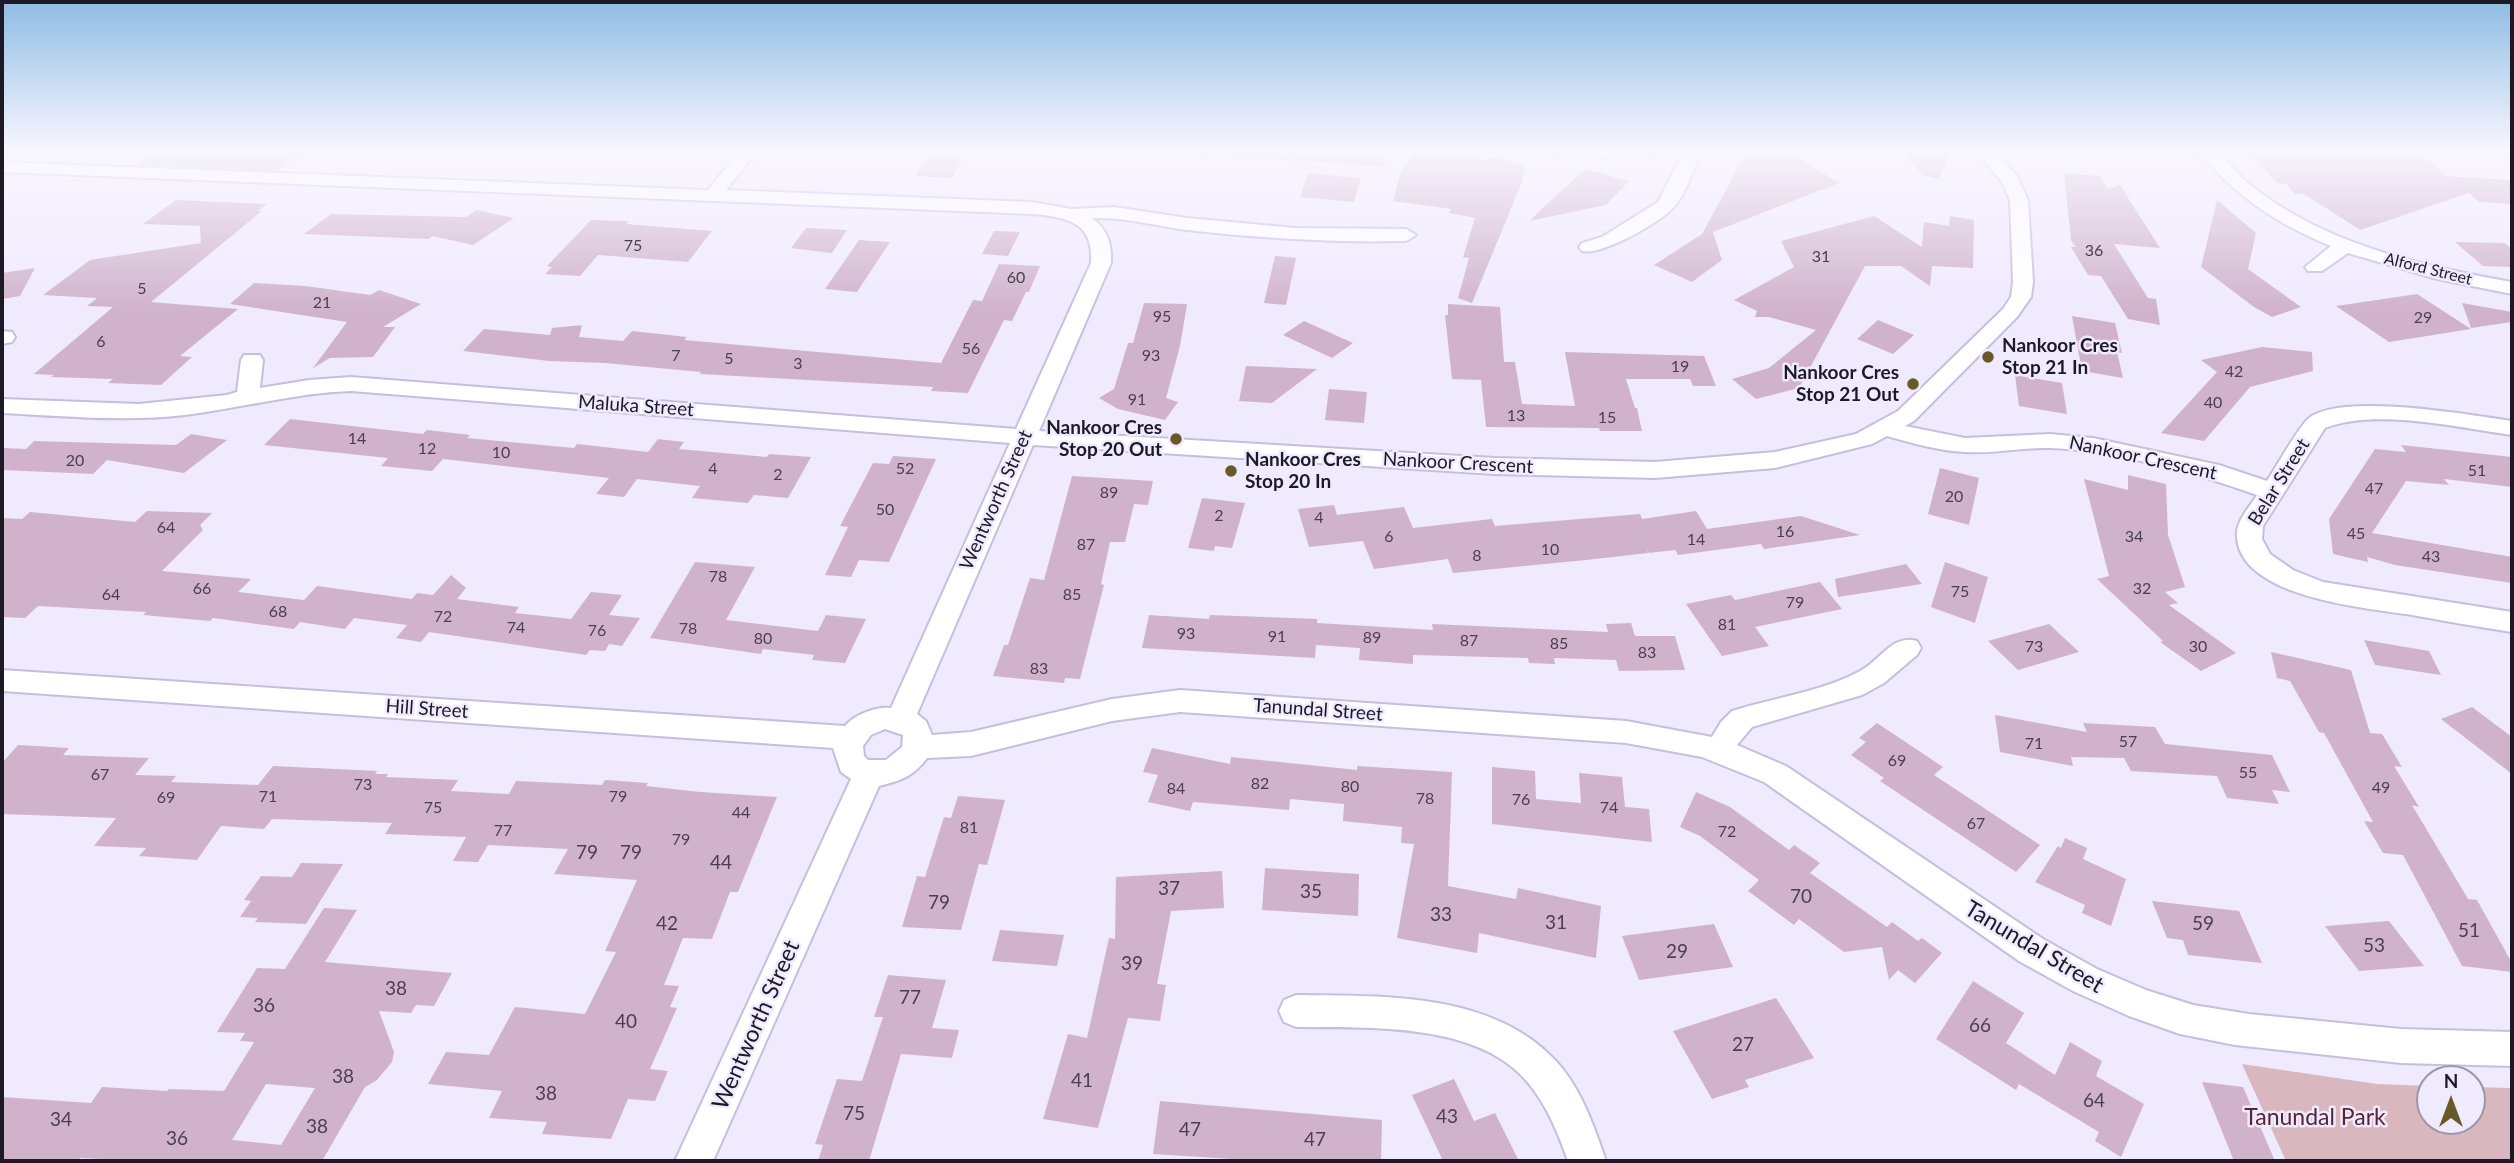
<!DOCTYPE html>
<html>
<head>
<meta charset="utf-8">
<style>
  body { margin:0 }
  #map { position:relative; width:2514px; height:1163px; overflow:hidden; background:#f0eaff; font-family:Lato,sans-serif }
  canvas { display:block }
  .frame { position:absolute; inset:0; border:4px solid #1d1925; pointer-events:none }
  .north { position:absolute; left:2416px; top:1065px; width:70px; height:70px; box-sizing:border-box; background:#f0eaff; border:2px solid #9c96a8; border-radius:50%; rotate:0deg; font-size:19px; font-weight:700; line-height:28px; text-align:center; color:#1d1925 }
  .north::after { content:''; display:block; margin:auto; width:24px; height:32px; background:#675a27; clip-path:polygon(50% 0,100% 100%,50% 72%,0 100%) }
</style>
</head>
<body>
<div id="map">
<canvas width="2514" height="1163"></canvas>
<div class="frame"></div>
<div class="north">N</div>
</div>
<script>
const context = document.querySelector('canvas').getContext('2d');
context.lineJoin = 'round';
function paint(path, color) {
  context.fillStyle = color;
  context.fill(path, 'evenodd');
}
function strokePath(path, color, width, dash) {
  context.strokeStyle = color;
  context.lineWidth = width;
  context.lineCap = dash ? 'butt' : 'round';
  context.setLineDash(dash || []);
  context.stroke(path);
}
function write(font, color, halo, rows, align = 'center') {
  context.font = font + ' Lato,sans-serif';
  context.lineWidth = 5;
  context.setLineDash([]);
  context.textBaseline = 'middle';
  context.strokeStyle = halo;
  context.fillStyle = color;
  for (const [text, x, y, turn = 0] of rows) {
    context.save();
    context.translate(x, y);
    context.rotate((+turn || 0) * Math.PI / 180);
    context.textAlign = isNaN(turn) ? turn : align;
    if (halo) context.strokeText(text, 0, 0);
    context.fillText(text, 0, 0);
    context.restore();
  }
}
const green = new Path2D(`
  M163 149H310L276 171 136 165Z
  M1157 149H1387L1383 167Z
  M2242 1064 2377 1084 2430 1086V1121H2472V1087L2512 1088V1161H2286Z`);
const building = new Path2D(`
  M1417 149 1486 160V157L1509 159V162L1526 164 1522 182 1472 303 1458 298 1469 258 1463 257 1475 218 1449 213 1451 209 1393 201 1401 171Z
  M1748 149H1784L1839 183 1713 232 1722 260 1692 282 1654 265 1702 234Z
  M1902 149H1952L1939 179 1922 175Z
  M2246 149H2416L2446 176 2512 180V204L2479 202 2469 193 2360 230 2304 194H2295L2286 184 2277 183Z
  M928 155 963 157 952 178 916 176Z
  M1585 169 1629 181 1606 205 1529 221Z
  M1308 173 1361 178 1354 202 1300 197Z
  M2064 173 2100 176 2108 189 2120 185 2160 248 2114 244 2148 298 2156 299 2160 325 2128 319 2101 276 2088 275 2071 247H2076L2071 240Z
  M176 200 267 204 258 211H262L151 302 238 309 180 356 192 357 161 385 108 383 113 379 51 377 54 375 34 374 113 307 87 306 97 298 43 295 90 260 201 243 200 226 143 224Z
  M2217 200 2256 233 2248 269 2301 307 2272 317 2254 307 2201 267Z
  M476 210 514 218 473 245 432 236 429 239 304 234 331 214 466 217Z
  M1874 216 1922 247 1924 222 1949 226 1950 216 1974 220 1973 268 1932 266 1930 286 1901 266H1865L1799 388 1756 399 1732 379 1769 368 1816 330 1769 317H1755L1757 311 1734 300 1794 267 1781 241Z
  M591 220 629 221 626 224 712 231 688 262 598 255 580 276 545 274 552 267 547 266Z
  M806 228 847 230 832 253 791 248Z
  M994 231 1020 232 1008 256 982 254Z
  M859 240 890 242 857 292 825 289Z
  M2455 242 2505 243 2512 249V267L2483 266Z
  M1275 256 1296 258 1286 305 1264 303Z
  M999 264 1040 266 1029 292H1026L1012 321 1004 320 968 393 931 391 933 387 700 374 701 372 605 363 549 361 463 351 484 329 550 335 552 328 582 325 579 337 623 341 632 331 687 337 684 340 941 363 973 300 982 301Z
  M35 268 20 296 2 299V273Z
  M254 283 306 286 370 295 379 290 421 304 383 327H395L373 357 330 358 313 368 347 322 230 304Z
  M2417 294 2471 329 2389 342 2336 306Z
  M1144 303 1187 304 1180 346 1166 398 1178 402 1165 420 1118 409 1099 398 1114 389 1128 343H1133Z
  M2462 303 2512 312V322L2471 328Z
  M1448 304 1500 307 1504 362H1515L1522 404 1575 406 1565 352 1704 356 1716 386H1693L1690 379H1626L1635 408H1637L1642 431H1600L1599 428 1486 427 1481 380 1452 379 1445 315H1448Z
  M2072 316 2115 323 2122 353 2117 352 2123 378 2082 371Z
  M1878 320 1914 335 1893 354 1857 339Z
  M1304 321 1353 343 1332 358 1283 335Z
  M2262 347 2312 352 2313 371 2250 387 2204 441 2161 433 2217 372 2201 360Z
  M1246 366 1317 369 1272 403 1239 401Z
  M2015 375 2062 383 2067 414 2019 406Z
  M1329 389 1367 392 1364 423 1325 420Z
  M290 419 423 434 427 430 470 435 467 438 574 448 577 444 648 452 658 439 684 442 679 449 767 457 769 454 811 457 788 498 754 495 748 503 692 498 700 486 637 479 624 497 596 494 609 478 443 459 432 471 381 466 388 458 264 445Z
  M191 434 227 440 184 473 107 460 93 474 2 470V448L26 449 34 441 176 445Z
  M2401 445 2512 457V487L2444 479 2449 485 2406 481 2372 533 2512 557V583L2395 565 2367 557 2368 562 2333 554 2329 519 2375 449 2406 452Z
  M893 456 936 459 889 562 859 560 851 577 825 575 848 527 840 526 873 463 889 464Z
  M1940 468 1979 478 1969 525 1928 514Z
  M2128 475 2166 484 2168 535 2185 587 2165 592 2178 603 2169 605 2236 653 2201 671 2160 642 2163 641 2097 579 2109 576 2084 479 2128 490Z
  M1072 476 1153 481 1148 505 1134 504 1125 542H1110L1101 584 1104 585 1080 679 1065 678 1064 683 993 676 1004 645H1008L1030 578 1044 580Z
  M1202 498 1245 503 1232 548 1215 546 1214 551 1188 548Z
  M1334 505 1337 515 1404 507 1413 528 1492 519 1495 526 1640 514 1642 519 1696 511 1707 529 1801 516 1860 535 1764 549 1761 544 1678 555 1675 550 1649 553 1647 550 1648 553 1586 560 1453 573 1448 559 1374 569 1363 541 1309 547 1298 509Z
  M147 511 212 513 200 525 203 530 162 571 251 579 238 592 304 600 317 586 412 599 417 593 433 595 451 575 466 588 457 599 519 607 515 613 571 619 591 592 622 595 609 615 640 618 622 646 609 644 605 651 590 650 586 655 429 632 421 642 396 638 407 625 354 618 345 629 300 622 294 629 213 618 210 621 143 615 146 612 38 606 25 618 2 617V518L22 519 30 512 135 522Z
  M695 562 755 567 726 620 818 631 826 615 866 619 845 663 812 660 814 655 763 649 761 654 650 638Z
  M1945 562 1988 577 1975 623 1931 607Z
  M1906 564 1922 584 1838 597 1835 579Z
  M1820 582 1842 609 1755 627 1769 646 1722 656 1686 604 1731 595 1735 600Z
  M1149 615 1209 619 1210 615 1317 619V623L1433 630 1432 624 1608 632 1606 624 1631 623 1635 636H1675L1685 670 1619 671 1616 660 1554 658 1555 664 1529 663 1528 658 1413 655V664L1359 660 1360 648 1316 645 1315 658 1142 648Z
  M2049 624 2079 652 2018 670 1988 641Z
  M2364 640 2429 651 2441 675 2375 665Z
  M2271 652 2351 670 2370 733 2382 734 2402 767 2394 766 2419 807 2412 805 2468 899 2477 900 2512 963V972L2462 966 2403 855 2383 853 2364 821 2373 822 2324 733 2319 732 2290 681 2277 678Z
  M2472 707 2512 737V774L2441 719Z
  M1995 715 2087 732 2083 723 2155 727 2165 744 2272 755 2290 792 2272 790 2279 804 2227 798 2217 776 2131 771 2124 758 2071 757 2073 766 2000 752Z
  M1877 723 1943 767 1934 775 2040 845 2016 872 1880 781 1884 778 1851 755 1866 742 1859 738Z
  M18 745 69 748 63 755 149 758 135 775 176 776 171 782 258 785 273 766 377 771 375 774H388L386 777 458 780 451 791 509 794 516 781 602 785 605 780 648 783 646 786 700 792 777 797 738 892H730L712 939 683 938 664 985 679 986 670 1007 677 1008 650 1069 668 1071 655 1101 628 1099 611 1139 542 1134 547 1122 489 1118 502 1091 428 1084 446 1052 489 1055 515 1007 585 1014 616 952 605 951 637 880 554 874 568 849 488 845 478 862 453 861 466 837 385 834 392 823 272 819 264 829 221 826 197 860 139 856 146 848 94 846 116 818 2 814V763Z
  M1152 748 1230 764 1231 757 1357 770V766L1452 772 1448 886 1516 899 1518 888 1601 906 1596 958 1479 933 1477 953 1397 938 1414 844 1401 843 1402 827 1343 821 1344 804 1290 799 1289 810 1193 802 1190 811 1148 802 1158 775 1143 772Z
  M1492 767 1535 771 1536 799 1581 803 1579 773 1622 777 1625 807 1649 809 1652 842 1492 824Z
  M1696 792 1730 807 1789 850 1794 845 1820 863 1810 873 1887 927 1892 922 1918 941 1922 938 1942 953 1915 983 1898 970 1889 980 1882 947 1844 952 1799 919 1794 925 1748 891 1759 880 1700 836 1680 827Z
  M958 796 1005 800 987 865 979 864 961 930 902 927 917 876 925 877 944 817 951 818Z
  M2065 838 2087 848 2083 859 2126 879 2111 926 2082 913 2085 905 2035 882 2058 846 2061 848Z
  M301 863 343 864 306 924 255 922 258 918 240 917 251 901 244 900 261 876 292 877Z
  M1265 868 1359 874 1358 916 1262 910Z
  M1222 871 1224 908 1171 911 1157 984 1166 985 1160 1021 1128 1018 1098 1128 1043 1119 1068 1034 1087 1038 1109 938 1115 939 1116 877Z
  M2152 901 2239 911 2262 963 2188 955 2183 940 2167 938Z
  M324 908 357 910 325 962 452 973 434 1006 416 1005 411 1013 379 1011 394 1052 392 1062 377 1080 365 1087 322 1161H143L80 1158 78 1161H2V1097L91 1103 102 1087 167 1091 169 1089 224 1091 254 1042 240 1041 245 1033 217 1032 257 968 285 969ZM266 1084 315 1088 281 1145 232 1140Z
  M2389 921 2424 966 2359 971 2325 926Z
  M1714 924 1733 967 1639 980 1622 936Z
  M1000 930 1064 935 1057 966 992 961Z
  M888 975 946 980 932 1028 959 1030 952 1058 901 1054 869 1161H818L823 1145 815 1144 837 1079 862 1081 883 1017H874Z
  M1973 981 2024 1013 2006 1043 2055 1075 2070 1042 2102 1061 2096 1076 2144 1104 2121 1157 2095 1141 2099 1132 2019 1084 2016 1090 1936 1039Z
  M1776 998 1814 1058 1745 1080 1749 1087 1712 1099 1673 1031Z
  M1454 1079 1474 1121 1495 1113 1519 1161H1443L1412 1095Z
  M2202 1082 2243 1087 2275 1161H2234Z
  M1160 1101 1382 1120 1381 1161H1264L1153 1154Z`);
const minor = new Path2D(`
  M741 149H759L726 190 1032 202 1071 209 1114 207 1187 218 1296 228 1406 229 1416 235 1406 241C1333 243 1260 238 1187 230 1156 226 1124 217 1092 218 1108 230 1112 244 1111 263L1039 431 1495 458 1655 462 1775 452 1856 434 1898 411 2003 309 2011 297 2013 282 2010 200 2002 182 1974 149H1993L2017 176 2028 200 2033 282 2031 297 2017 317 1914 421 1905 426 1965 438 2050 434 2093 438 2219 465 2267 481C2275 469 2299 426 2309 418 2341 392 2471 415 2512 421V435C2458 428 2377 408 2325 428L2263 526 2262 539 2270 554 2293 570 2323 582 2512 612V632C2479 627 2445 621 2412 615 2367 608 2242 598 2237 538 2235 522 2249 508 2257 495 2198 474 2114 450 2050 448 2022 447 1994 454 1965 452 1939 451 1912 443 1887 436L1872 444 1775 468 1655 478 1495 474 1033 445 917 714 926 721 932 735 971 732 1112 699 1180 690 1626 721 1712 737 1721 722 1732 711C1773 698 1825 691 1862 670 1881 659 1893 634 1917 641L1921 648 1917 655 1884 683 1862 695 1752 727 1737 745 1786 766 2043 939 2097 969 2146 990 2193 1005 2249 1014 2401 1029 2512 1032V1066L2401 1063 2235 1045 2180 1034 2129 1016 2073 991 2019 961 1764 782 1702 757 1626 743 1180 712 1112 721 971 756 927 758C914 776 900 781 879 786L713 1161H675L851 779 841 772 833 748 2 691V670L845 726C854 715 876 706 891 708L1010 443 351 391C295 393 241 408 185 415 125 422 63 416 2 413V399L139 404 227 395 237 392 241 360 244 355H260L263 360 260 388 309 380 351 377 1016 429 1091 263C1094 222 1067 217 1032 214L2 172V162L708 190ZM885 729 903 735 902 747 886 760H868L864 756 863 746 871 735Z
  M1548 149H1660C1651 159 1557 159 1548 149Z
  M1685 149H1703C1694 167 1687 193 1673 208 1661 222 1601 256 1582 251L1579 247 1582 243 1602 237 1658 202Z
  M2198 149H2216C2227 161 2237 174 2249 184 2323 244 2421 266 2512 282V294L2437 279 2348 253 2322 271H2308L2305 267 2331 246C2279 225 2232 195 2198 149Z
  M2 331 12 332 15 337 12 342 2 344Z
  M1296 995C1381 996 1489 992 1553 1058 1580 1085 1594 1126 1606 1161H1568C1558 1133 1548 1108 1530 1085 1480 1021 1368 1028 1296 1027L1284 1022 1279 1011 1284 1000Z`);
const markers = [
  [1988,357,7,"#675a27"],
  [1913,384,7,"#675a27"],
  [1176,439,7,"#675a27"],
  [1231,471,7,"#675a27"]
];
const numberNames = [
  ["75",633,246],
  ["36",2094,251],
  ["31",1821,257],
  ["60",1016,278],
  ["5",142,289],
  ["21",322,303],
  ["95",1162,317],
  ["29",2423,318],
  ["6",101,342],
  ["56",971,349],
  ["7",676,356],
  ["93",1151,356],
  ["5",729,359],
  ["3",798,364],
  ["19",1680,367],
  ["42",2234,372],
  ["91",1137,400],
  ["40",2213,403],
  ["13",1516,416],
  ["15",1607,418],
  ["14",357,439],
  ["12",427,449],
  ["10",501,453],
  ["20",75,461],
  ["4",713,469],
  ["52",905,469],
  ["51",2477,471],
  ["2",778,475],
  ["47",2374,489],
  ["89",1109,493],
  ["20",1954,497],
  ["50",885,510],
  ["2",1219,516],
  ["4",1319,518],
  ["64",166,528],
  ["16",1785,532],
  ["45",2356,534],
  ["6",1389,537],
  ["34",2134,537],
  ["14",1696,540],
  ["87",1086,545],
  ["10",1550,550],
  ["8",1477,556],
  ["43",2431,557],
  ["78",718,577],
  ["66",202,589],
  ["32",2142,589],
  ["75",1960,592],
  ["64",111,595],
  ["85",1072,595],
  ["79",1795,603],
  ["68",278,612],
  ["72",443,617],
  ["81",1727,625],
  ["74",516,628],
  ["78",688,629],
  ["76",597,631],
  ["93",1186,634],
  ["91",1277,637],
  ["89",1372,638],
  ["80",763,639],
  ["87",1469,641],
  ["85",1559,644],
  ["73",2034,647],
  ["30",2198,647],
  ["83",1647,653],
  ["83",1039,669],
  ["57",2128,742],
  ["71",2034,744],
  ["69",1897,761],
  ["55",2248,773],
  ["67",100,775],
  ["82",1260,784],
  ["73",363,785],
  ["80",1350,787],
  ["49",2381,788],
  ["84",1176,789],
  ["71",268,797],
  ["79",618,797],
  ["69",166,798],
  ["78",1425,799],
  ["76",1521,800],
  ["75",433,808],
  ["74",1609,808],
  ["44",741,813],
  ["67",1976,824],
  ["81",969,828],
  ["77",503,831],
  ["72",1727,832],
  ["79",681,840]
];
const farStreetnames = [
  ["Alford Street",2428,269,14]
];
const poiNames = [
  ["Nankoor Cres",2002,346],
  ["Stop 21 In",2002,368],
  ["Nankoor Cres",1899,373,"right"],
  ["Stop 21 Out",1899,395,"right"],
  ["Nankoor Cres",1162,428,"right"],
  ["Stop 20 Out",1162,450,"right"],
  ["Nankoor Cres",1245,460],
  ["Stop 20 In",1245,482]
];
const streetNames = [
  ["Maluka Street",636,406,4],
  ["Nankoor Crescent",2143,458,12],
  ["Nankoor Crescent",1458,463,3],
  ["Belar Street",2279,482,-58],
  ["Wentworth Street",996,500,-66],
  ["Hill Street",427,709,4],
  ["Tanundal Street",1318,710,4]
];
const nearNumbernames = [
  ["79",587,853],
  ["79",631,853],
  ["44",721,863],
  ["37",1169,889],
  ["35",1311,892],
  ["70",1801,897],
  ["79",939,903],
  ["33",1441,915],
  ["31",1556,923],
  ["42",667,924],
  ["59",2203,924],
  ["51",2469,931],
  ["53",2374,946],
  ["29",1677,952],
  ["39",1132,964],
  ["38",396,989],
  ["77",910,998],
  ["36",264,1006],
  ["40",626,1022],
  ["66",1980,1026],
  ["27",1743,1045],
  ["38",343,1077],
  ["41",1082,1081],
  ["38",546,1094],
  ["64",2094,1101],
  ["75",854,1114],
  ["43",1447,1117],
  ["34",61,1120],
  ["38",317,1127],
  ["47",1190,1130],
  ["36",177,1139],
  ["47",1315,1140]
];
const nearStreetnames = [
  ["Tanundal Street",2034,947,31],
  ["Wentworth Street",756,1025,-66]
];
const nearParknames = [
  ["Tanundal Park",2315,1118]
];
paint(green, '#d9b7bf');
paint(building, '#d0b2cb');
strokePath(minor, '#c7bdde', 4);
paint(minor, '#fff');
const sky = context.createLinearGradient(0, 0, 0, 312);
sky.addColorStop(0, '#8fbce4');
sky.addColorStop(0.48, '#f8f6ff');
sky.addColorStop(1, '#f8f6ff00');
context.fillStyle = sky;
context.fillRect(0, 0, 2514, 312);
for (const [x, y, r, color] of markers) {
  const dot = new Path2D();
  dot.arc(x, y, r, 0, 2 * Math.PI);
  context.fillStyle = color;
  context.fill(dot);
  strokePath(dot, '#f0eaff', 2.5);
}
write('16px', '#4a3f4e', null, numberNames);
write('16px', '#1d1925', '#f0eaff', farStreetnames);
write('bold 19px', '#1d1925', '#f0eaff', poiNames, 'left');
write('19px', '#1d1925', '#f0eaff', streetNames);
write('19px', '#4a3f4e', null, nearNumbernames);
write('23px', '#1d1925', '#f0eaff', nearStreetnames);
write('23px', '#562635', '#f0eaff', nearParknames);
</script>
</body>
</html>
